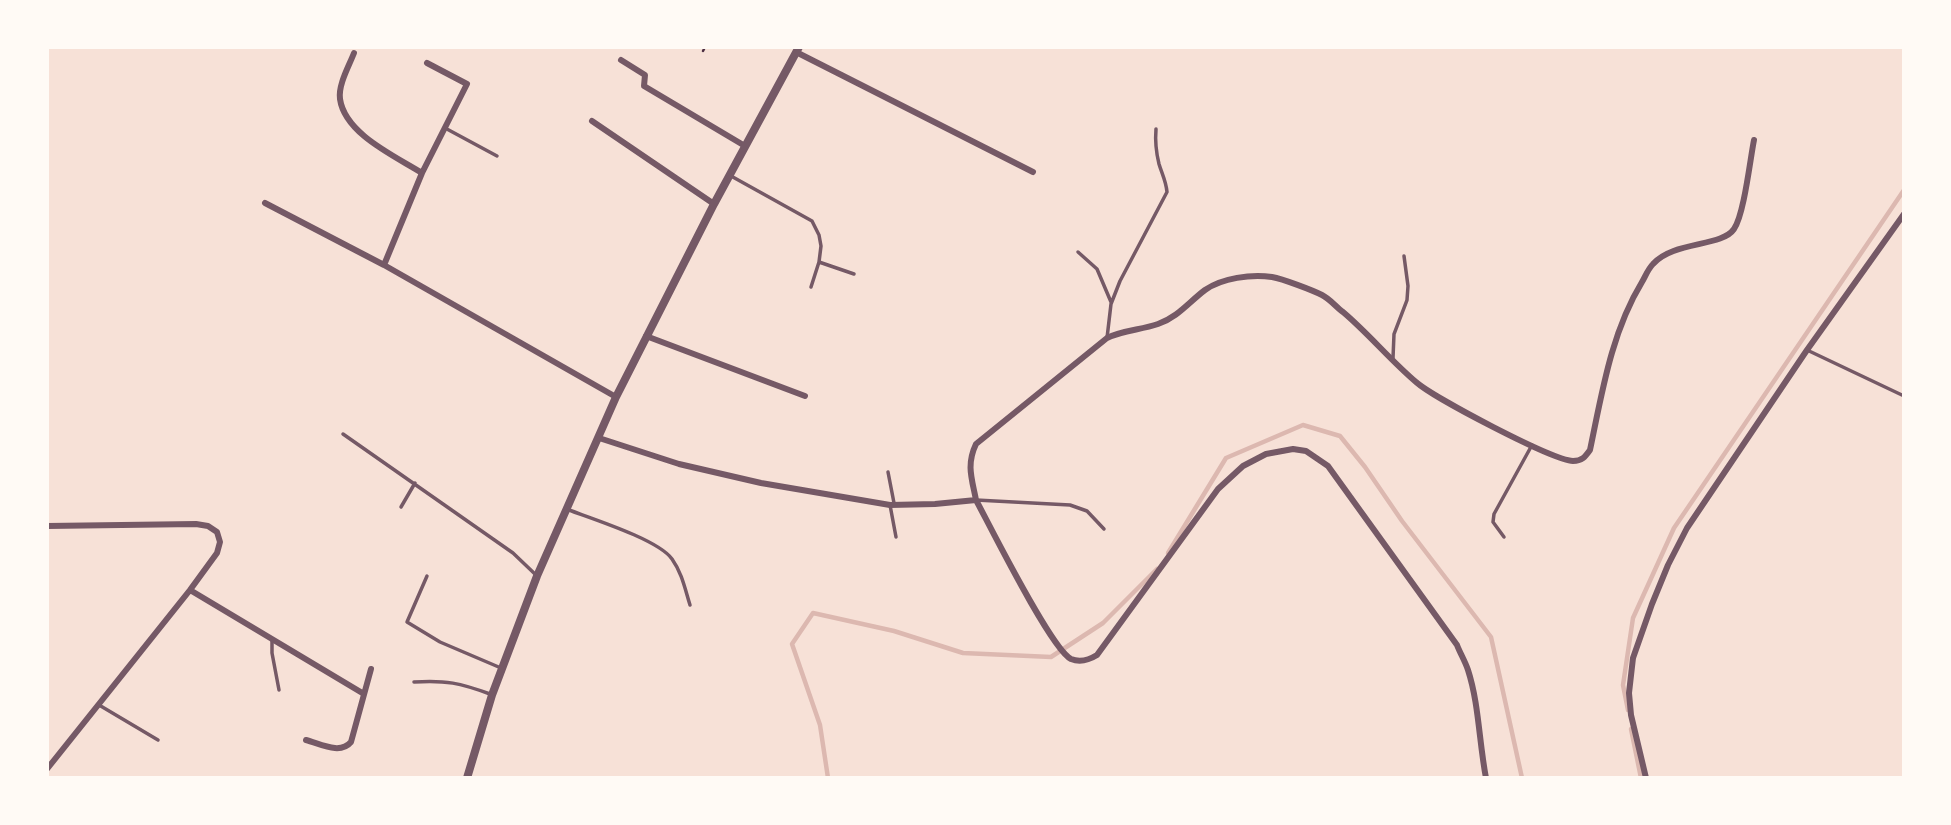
<!DOCTYPE html>
<html>
<head>
<meta charset="utf-8">
<style>
  body { margin:0 }
  #map { position:relative; width:1951px; height:825px; overflow:hidden; background:#f7e1d7; font-family:"Public Sans",sans-serif }
  canvas { display:block }
  .frame { position:absolute; inset:0; border:49px solid #fffaf5; pointer-events:none }
</style>
</head>
<body>
<div id="map">
<canvas width="1951" height="825"></canvas>
<div class="frame"></div>
</div>
<script>
const context = document.querySelector('canvas').getContext('2d');
context.lineJoin = 'round';
function strokePath(path, color, width, dash) {
  context.strokeStyle = color;
  context.lineWidth = width;
  context.lineCap = dash ? 'butt' : 'round';
  context.setLineDash(dash || []);
  context.stroke(path);
}
const stream = new Path2D(`
  M1168 553 1226 458 1303 425 1340 436 1365 467 1402 521 1491 637 1522 778
  M1628 710 1623 685 1633 618 1674 528 1904 190
  M1631 729 1641 778
  M828 778 820 725 792 644 813 613 894 631 963 653 1051 657 1103 623 1157 569`);
const path = new Path2D(`
  M703 51 705 47`);
const service = new Path2D(`
  M445 128 497 156
  M731 176 812 221 819 235 821 246 819 262 811 287
  M1078 252 1097 269 1111 302
  M819 262 854 274
  M1107 338 1111 304 1120 281 1167 192C1166 181 1162 174 1159 164 1156 152 1155 141 1156 129
  M1807 350 1904 396
  M1393 358 1394 334 1407 300 1408 286 1404 256
  M343 434 513 553 536 575
  M888 472 894 503
  M976 500 1070 505 1087 511 1104 529
  M890 505 896 537
  M401 507 415 483
  M569 510C593 519 659 540 672 559 682 573 685 589 690 605
  M1504 537 1493 522 1494 514 1532 445
  M427 576 407 622 440 642 501 668
  M272 640V653L279 690
  M414 682C446 680 460 683 490 694
  M99 705 158 740`);
const minor = new Path2D(`
  M796 52 1033 172
  M354 53C349 66 338 85 340 99 345 134 395 156 422 173
  M621 60 645 75 644 86 745 146
  M592 121 714 204
  M265 203 384 265 616 397
  M384 265 422 173 467 84 427 63
  M646 336 805 396
  M599 438 679 464 761 483 890 505 935 504 976 500C990 526 1051 649 1071 659 1081 663 1089 660 1097 655L1218 489 1243 466 1266 454 1293 449 1306 451 1328 466 1457 645C1460 653 1465 661 1468 670 1479 704 1479 742 1486 778
  M976 500C972 479 966 465 976 444L1107 338C1123 330 1141 330 1158 324 1178 317 1189 302 1205 290 1222 278 1251 274 1272 277 1283 279 1312 290 1322 295 1330 299 1336 307 1343 312 1369 334 1390 360 1416 382 1434 398 1552 460 1573 461 1582 461 1585 457 1590 450 1602 393 1611 333 1642 282 1645 277 1648 269 1653 264 1673 241 1722 247 1734 229 1744 215 1750 160 1754 140
  M47 526 196 524 208 526 217 532 220 542 217 553 190 590 47 769
  M190 590 364 694
  M306 740C321 744 340 755 351 742L371 669
  M1646 778 1631 715 1629 693 1633 658 1652 604 1668 565 1687 528 1807 350 1904 214`);
const tertiary = new Path2D(`
  M467 778 492 695 537 576 616 397 714 204 799 47`);
strokePath(stream, '#dcb8b0', 4.5);
strokePath(path, '#4a2c40', 2.5);
strokePath(service, '#755966', 3.5);
strokePath(minor, '#755966', 6);
strokePath(tertiary, '#755966', 8);
</script>
</body>
</html>
